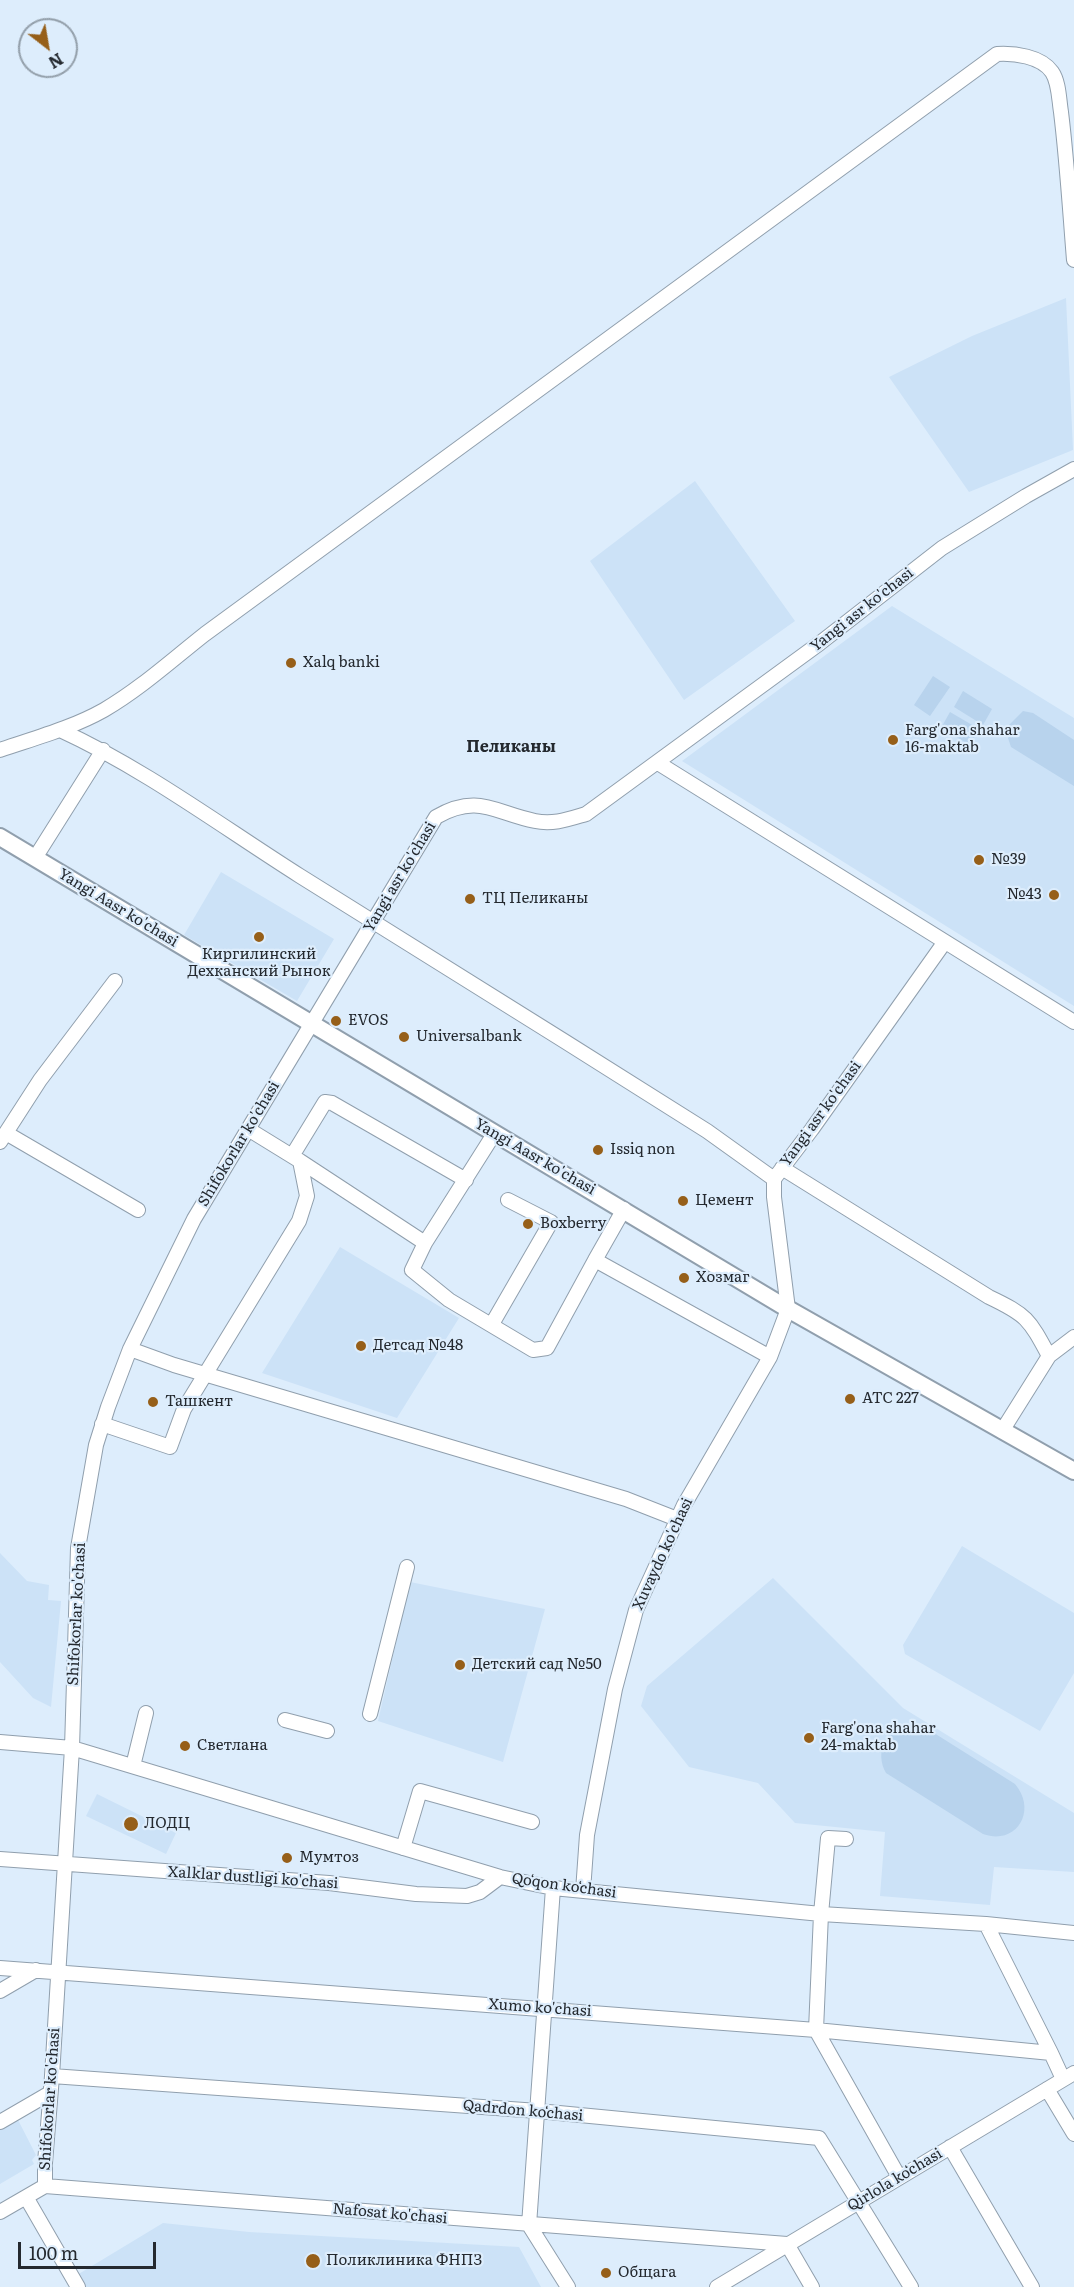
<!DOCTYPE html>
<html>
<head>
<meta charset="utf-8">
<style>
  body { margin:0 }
  #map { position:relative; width:1074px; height:2287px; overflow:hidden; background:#ddedfc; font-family:Literata,serif }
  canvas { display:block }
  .north { position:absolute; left:18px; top:18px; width:60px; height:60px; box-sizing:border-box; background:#ddedfc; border:2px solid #939faa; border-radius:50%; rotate:149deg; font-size:16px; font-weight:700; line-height:24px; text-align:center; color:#24292f }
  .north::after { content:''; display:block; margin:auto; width:21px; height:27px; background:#965f19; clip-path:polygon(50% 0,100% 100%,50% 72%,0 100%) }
  .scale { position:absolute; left:18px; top:2242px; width:138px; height:27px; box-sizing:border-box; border:3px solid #24292f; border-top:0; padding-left:8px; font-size:18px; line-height:21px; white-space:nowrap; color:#24292f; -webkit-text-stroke:4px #ddedfc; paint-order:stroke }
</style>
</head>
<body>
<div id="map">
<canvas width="1074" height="2287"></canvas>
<div class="north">N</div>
<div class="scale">100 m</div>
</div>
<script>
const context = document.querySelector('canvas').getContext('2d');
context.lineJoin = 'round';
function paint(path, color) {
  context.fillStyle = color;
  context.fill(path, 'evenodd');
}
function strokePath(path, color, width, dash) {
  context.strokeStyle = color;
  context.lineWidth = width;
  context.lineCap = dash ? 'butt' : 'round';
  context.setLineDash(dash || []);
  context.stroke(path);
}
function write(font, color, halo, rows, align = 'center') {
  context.font = font + ' Literata,serif';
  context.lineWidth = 4.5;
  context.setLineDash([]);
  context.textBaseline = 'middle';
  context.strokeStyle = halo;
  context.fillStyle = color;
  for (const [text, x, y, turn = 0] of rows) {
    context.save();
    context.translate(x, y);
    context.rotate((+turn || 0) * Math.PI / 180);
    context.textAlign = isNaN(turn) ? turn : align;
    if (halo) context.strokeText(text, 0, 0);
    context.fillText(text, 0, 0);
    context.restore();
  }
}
const built = new Path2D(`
  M1066 298 1073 450 969 492 889 377 972 336Z
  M695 481 795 621 684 700 590 561Z
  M892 606 1074 718V1006L682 761Z
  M221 872 334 939 297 1001 184 935Z
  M340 1247 459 1318 397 1418 262 1373Z
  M962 1546 1074 1613V1673L1040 1731 905 1654 903 1645Z
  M0 1553 27 1581 49 1585 48 1600 61 1601 51 1707 33 1698 0 1662Z
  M773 1578 903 1708 1074 1813V1872L994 1867 990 1905 880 1896 885 1832 795 1823 758 1783 689 1767 641 1706 647 1686Z
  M410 1582 545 1609 503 1762 378 1721Z
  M97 1794 176 1833 166 1854 86 1816Z
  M16 2116 36 2155 32 2160 34 2164 0 2184V2125Z
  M163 2223 249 2232 519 2247 541 2287H84L77 2275Z`);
const green = new Path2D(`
  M933 676 950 687 930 716 914 705Z
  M963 691 992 709 983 725 954 707Z
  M1023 711 1033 713 1074 740V786L1011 747 1006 732 1009 725Z
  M950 712 979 729 970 745 941 728Z
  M911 1725 934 1733 1015 1784C1038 1811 1016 1846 983 1834L886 1773C874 1752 886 1726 911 1725Z`);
const minor = new Path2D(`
  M60 730C145 769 221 826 300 876 435 961 572 1045 707 1131L774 1179
  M0 750C35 738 72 728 104 710 140 689 172 660 205 634L997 54C1014 53 1041 56 1052 72 1059 82 1059 100 1061 112 1067 161 1070 211 1074 260
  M658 763 1074 1022
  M35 858 103 750
  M248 1129 300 1161 425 1243 412 1270 449 1300 533 1350 547 1348 595 1260 770 1357
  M6 1133 138 1210
  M0 1142 40 1080 115 981
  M292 1156 325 1102 332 1103 466 1180
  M782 1168 989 1297C1027 1315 1029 1319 1049 1356
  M425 1243 494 1134
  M595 1260 624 1209
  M492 1324 551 1222 508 1200
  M130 1349 174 1365 626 1499 677 1519
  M102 1424 170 1447 184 1409 299 1221 307 1196 300 1161
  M1002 1431 1049 1356 1074 1337
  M370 1714 407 1567
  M285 1720 327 1731
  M0 1742 72 1748 500 1877 553 1888 821 1914 986 1924 1074 1933
  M133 1766 146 1713
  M846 1839 828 1838 821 1914 816 2030 899 2177
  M403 1848 420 1791 532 1822
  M0 1859 329 1883 416 1894 467 1896 480 1892 500 1877
  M553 1888 529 2225 568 2287
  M583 1891 587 1835 615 1689 636 1610 684 1505 770 1357 788 1309 774 1197V1179L812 1129 944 943
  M986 1924 1051 2053
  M0 1968 816 2030 1051 2053 1063 2079
  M0 1991 36 1970
  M52 2076 538 2111 819 2138 911 2287
  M1047 2089 1074 2134
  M0 2122 50 2093
  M950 2147 1032 2287
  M45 2186V2163L52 2076 72 1748 78 1548 96 1445 108 1407 130 1349 194 1219 436 817C478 793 495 813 535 821 553 825 569 819 586 814L820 643 942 548 1026 496 1074 469
  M26 2197 78 2287
  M0 2212 45 2186 787 2244 812 2287
  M717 2287 1074 2073`);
const major = new Path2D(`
  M0 837 788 1309 1074 1471`);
const markers = [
  [291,663,6,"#965f19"],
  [893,740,6,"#965f19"],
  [979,860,6,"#965f19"],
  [1054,895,6,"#965f19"],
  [470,899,6,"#965f19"],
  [259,937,6,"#965f19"],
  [336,1021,6,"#965f19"],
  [404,1037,6,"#965f19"],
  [598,1150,6,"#965f19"],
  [683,1201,6,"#965f19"],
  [528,1224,6,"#965f19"],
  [684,1278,6,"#965f19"],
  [361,1346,6,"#965f19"],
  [850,1399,6,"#965f19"],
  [153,1402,6,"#965f19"],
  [460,1665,6,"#965f19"],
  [809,1738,6,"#965f19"],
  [185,1746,6,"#965f19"],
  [131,1824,8,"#965f19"],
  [287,1858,6,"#965f19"],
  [313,2261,8,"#965f19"],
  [606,2273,6,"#965f19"]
];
const streetNames = [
  ["Yangi asr ko'chasi",862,610,-38],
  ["Yangi asr ko'chasi",400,877,-59],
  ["Yangi Aasr ko'chasi",118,908,31],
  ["Yangi asr ko'chasi",821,1114,-54],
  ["Shifokorlar ko'chasi",239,1144,-59],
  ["Yangi Aasr ko'chasi",535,1157,30],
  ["Xuvaydo ko'chasi",663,1554,-65],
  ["Shifokorlar ko'chasi",77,1614,-87],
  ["Xalklar dustligi ko'chasi",253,1878,4],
  ["Qoʻqon koʻchasi",564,1886,8],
  ["Xumo ko'chasi",540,2008,4],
  ["Shifokorlar ko'chasi",50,2099,-86],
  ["Qadrdon koʻchasi",523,2111,5],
  ["Qirlola koʻchasi",895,2180,-31],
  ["Nafosat ko'chasi",390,2214,5]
];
const poiNames = [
  ["Xalq banki",303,663],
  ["Farg'ona shahar",905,731],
  ["16-maktab",905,748],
  ["№39",991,860],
  ["№43",1042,895,"right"],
  ["ТЦ Пеликаны",482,899],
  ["Киргилинский",259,955,"center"],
  ["Дехканский Рынок",259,972,"center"],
  ["EVOS",348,1021],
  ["Universalbank",416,1037],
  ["Issiq non",610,1150],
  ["Цемент",695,1201],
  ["Boxberry",540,1224],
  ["Хозмаг",696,1278],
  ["Детсад №48",373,1346],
  ["АТС 227",862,1399],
  ["Ташкент",165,1402],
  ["Детский сад №50",472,1665],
  ["Farg'ona shahar",821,1729],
  ["24-maktab",821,1746],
  ["Светлана",197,1746],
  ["ЛОДЦ",144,1824],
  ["Mумтоз",299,1858],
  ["Поликлиника ФНПЗ",326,2261],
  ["Общага",618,2273]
];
const neighbourhoodNames = [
  ["Пеликаны",511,747]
];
paint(built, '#cce2f7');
paint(green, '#b8d3ed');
strokePath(minor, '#909fad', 16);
strokePath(major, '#909fad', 20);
strokePath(minor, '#fff', 14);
strokePath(major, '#fff', 16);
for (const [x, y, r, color] of markers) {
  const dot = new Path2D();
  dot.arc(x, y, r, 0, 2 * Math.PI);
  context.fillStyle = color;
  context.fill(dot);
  strokePath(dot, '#ddedfc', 2);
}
write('15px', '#24292f', '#ddedfc', streetNames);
write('15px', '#24292f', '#ddedfc', poiNames, 'left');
write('bold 16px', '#24292f', '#ddedfc', neighbourhoodNames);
</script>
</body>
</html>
